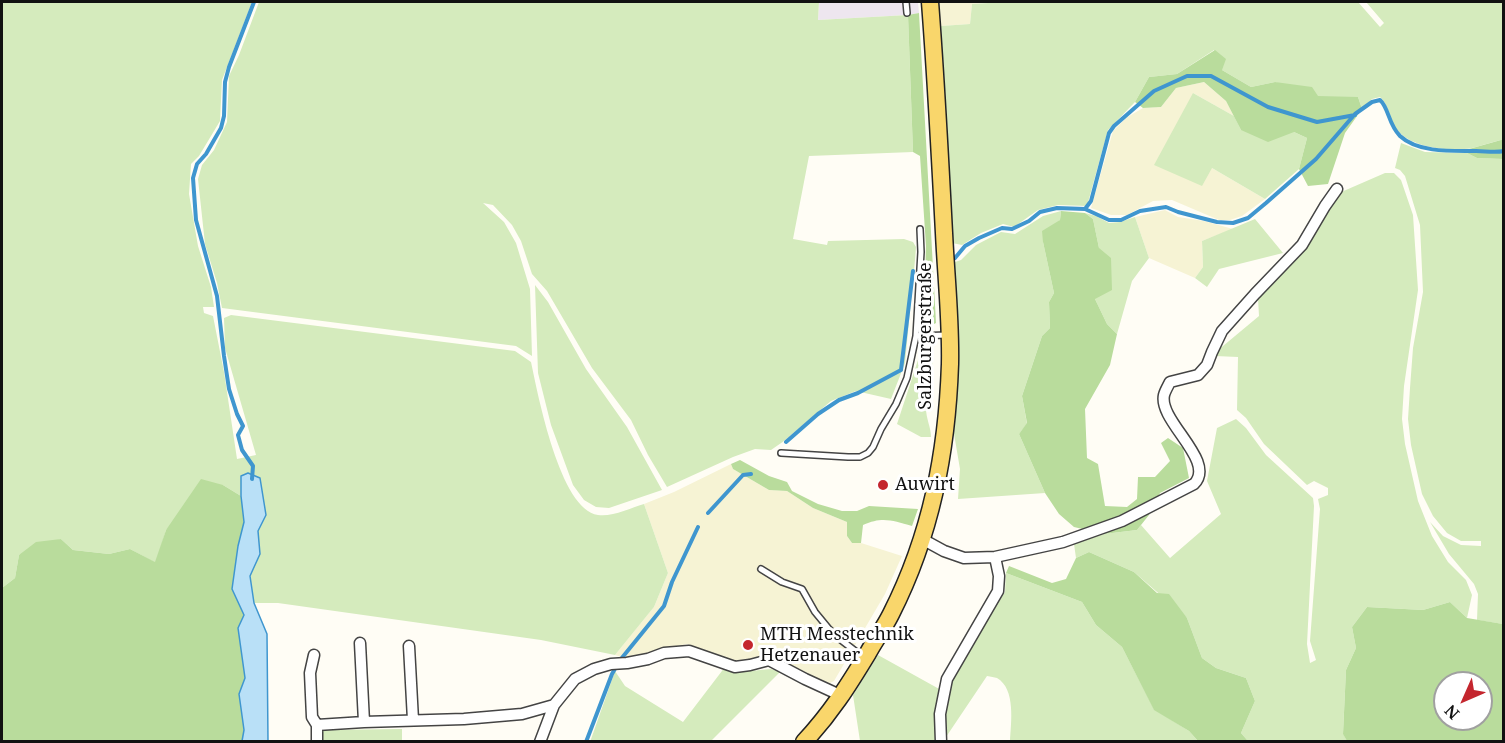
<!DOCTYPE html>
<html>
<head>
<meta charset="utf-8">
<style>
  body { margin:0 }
  #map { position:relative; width:1505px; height:743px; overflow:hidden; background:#fffdf5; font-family:"Noto Serif",serif }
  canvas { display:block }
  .frame { position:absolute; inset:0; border:3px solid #111; pointer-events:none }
  .north { position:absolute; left:1433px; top:671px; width:60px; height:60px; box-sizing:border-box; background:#fff; border:2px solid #a0a0a0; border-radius:50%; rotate:225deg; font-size:16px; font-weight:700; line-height:24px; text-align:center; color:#111 }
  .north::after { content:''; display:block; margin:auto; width:21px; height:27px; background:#c4262e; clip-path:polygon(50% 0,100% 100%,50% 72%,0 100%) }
</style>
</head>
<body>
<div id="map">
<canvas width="1505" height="743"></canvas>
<div class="frame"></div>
<div class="north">N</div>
</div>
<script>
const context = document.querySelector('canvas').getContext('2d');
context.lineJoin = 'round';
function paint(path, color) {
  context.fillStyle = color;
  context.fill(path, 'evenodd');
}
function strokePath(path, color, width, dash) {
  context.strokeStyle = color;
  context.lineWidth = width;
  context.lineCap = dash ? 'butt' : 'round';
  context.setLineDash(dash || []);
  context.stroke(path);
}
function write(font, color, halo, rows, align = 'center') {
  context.font = font + ' "Noto Serif",serif';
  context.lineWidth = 6;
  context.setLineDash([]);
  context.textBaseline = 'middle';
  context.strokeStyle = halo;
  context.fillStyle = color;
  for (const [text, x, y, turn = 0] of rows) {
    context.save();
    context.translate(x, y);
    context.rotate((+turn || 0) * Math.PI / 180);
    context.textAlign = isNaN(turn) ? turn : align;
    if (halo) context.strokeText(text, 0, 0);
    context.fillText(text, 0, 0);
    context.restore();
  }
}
const industrial = new Path2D(`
  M819 2H918L919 13 908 15 818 20Z`);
const farmland = new Path2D(`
  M938 2H1004L972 4 970 24 941 26Z
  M1204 82 1226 101 1234 116 1193 93 1212 168 1265 199 1242 216 1230 220H1219L1172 200 1153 201 1127 215H1111L1091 208 1113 131 1126 118 1143 108 1161 107 1176 88Z
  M1165 210 1178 217 1204 221 1233 229 1202 241 1203 267 1195 278 1149 258 1135 217Z
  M731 464 733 469 769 490 787 491 813 508 847 522V536L852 543H861L902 556 885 594 834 681 830 683 808 677 780 661 747 663 730 660 687 644 625 658 615 655 654 607 668 573 644 504 674 492Z`);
const green = new Path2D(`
  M2 2H252L222 80 220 121 199 156 191 164 189 194 198 246 211 287 214 307H203L204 313 213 316 224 372 237 459 256 455 225 348 224 318 231 315 515 351 531 362C538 395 560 510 598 515 613 517 630 508 644 504L668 573 654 607 615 655 541 640 278 603H254L250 575 260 554 258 531 266 515 241 476V496L223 485 166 530 156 563 130 549 109 554 73 550 61 539 19 555 15 578 2 588Z
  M259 2H819L818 20 908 15 913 152 809 156 793 239 827 245 828 241 904 239 913 242 916 247 915 260 905 363 891 399 856 391 831 401 784 441 771 450 755 449 733 457 667 487 648 455 631 420 592 368 547 291 532 274 521 241 512 225 493 205 483 203 504 222 516 243 530 289 532 356 516 346 222 308 217 283 205 244 198 179 202 165 214 150 227 122 229 76 239 55Z
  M1004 2H1358L1380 27 1384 23 1366 2H1503V140C1493 141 1482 146 1472 148 1452 152 1415 148 1400 133 1389 123 1391 107 1380 97L1372 99 1362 109 1358 97H1317L1275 82 1251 87 1222 70 1214 50 1177 74 1149 77 1135 102 1108 130 1087 206 1058 205 1038 210 1014 227 1003 224 981 233 962 245 952 243 947 120 941 26 970 24 972 4Z
  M1193 93 1234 116 1241 130 1294 132 1307 138 1299 169 1265 199 1212 168 1202 186 1154 165Z
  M1401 143 1425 152 1467 153 1477 158 1503 159V624L1477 620 1478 594 1474 584 1449 554 1430 522 1443 536 1461 545 1481 546V541H1461L1447 533 1433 516 1422 494 1411 445 1408 419 1410 388 1413 348 1423 292 1420 225 1405 176 1400 170 1395 168Z
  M1385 173H1394L1401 180 1413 215 1418 290 1404 386 1402 419 1405 444 1418 501 1432 536 1448 562 1466 580 1472 595 1467 618 1450 602 1423 610 1367 607 1352 627 1356 648 1346 670 1343 733 1347 741H1248L1241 733 1255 701 1246 678 1216 668 1202 658 1187 618 1134 572 1089 552 1076 558 1074 544 1104 534 1137 530 1141 525 1170 558 1221 514 1207 481 1217 428 1236 419 1246 428 1266 455 1313 498 1314 506 1307 644 1310 663 1316 660 1310 641 1320 509 1318 499 1328 495V488L1314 481 1307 485 1264 444 1246 418 1237 410 1238 357 1215 356 1217 351 1259 316 1258 298 1339 193Z
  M1061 211 1060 220 1043 242 1054 293 1049 302 1050 328 1042 336 1022 396 1027 424 1019 434 1045 493 958 499 960 469 953 428 952 263 961 260 976 245 1001 232 1015 234 1043 216Z
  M1085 213 1096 216 1109 223 1120 222 1135 217 1149 258 1132 281 1117 334 1107 324 1095 299 1099 248 1093 219Z
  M1255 219 1283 253 1219 269 1207 287 1195 278 1203 267 1202 241Z
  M535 285 548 302 586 369 627 427 662 490 609 508 596 507 584 500 573 485 551 425 538 373Z
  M926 349 931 350 933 354C933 372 926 390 926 408 926 419 931 427 931 437H921L897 424 920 354Z
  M1006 573 1082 602 1096 625 1122 647 1154 709 1189 731 1198 741H1010C1011 723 1016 689 997 678 994 677 991 677 987 676L944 740 942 726 950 682 956 667 1005 592Z
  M878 655 941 690 935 741H860L853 695Z
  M725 667 740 672 771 669 780 672 711 741 590 742 615 671 625 686 683 722Z
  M402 729V741L322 742V730Z`);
const forest = new Path2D(`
  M919 13 936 323 930 326 924 323 922 309 925 280 926 246 920 156 913 152 908 15Z
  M1215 50 1226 59 1222 70 1251 87 1275 82 1312 87 1318 96 1358 97 1362 109 1345 133 1328 184 1308 186 1299 169 1307 138 1294 132 1268 142 1241 130 1226 101 1204 82 1176 88 1161 107 1143 108 1135 102 1149 77 1177 74Z
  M1501 140H1503V159L1477 158 1467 153 1469 149Z
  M1061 211 1085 213 1093 219 1099 248 1111 258 1112 290 1095 299 1107 324 1117 334 1110 365 1085 409 1087 458 1098 464 1105 506 1127 507 1137 499 1138 477H1155L1170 461 1161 443 1168 438 1183 448 1189 478 1160 493 1149 515 1137 530 1104 534 1074 527 1059 514 1045 493 1019 434 1027 423 1022 396 1042 336 1050 328 1049 302 1054 293 1043 242 1042 231 1060 220Z
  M740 460 769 476 787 482 792 491 818 504 842 511H857L869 506 918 509 912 526C893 521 883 516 863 525L861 543H852L847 536V522L813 508 787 491 769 490 733 469 731 464Z
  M201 479 223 485 241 496 244 522 238 546 232 589 244 615 238 628 245 678 239 694 244 730 242 741H2V588L15 578 19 555 36 542 61 539 73 550 109 554 130 549 155 562 166 530Z
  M1089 552 1134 572 1157 593 1169 594 1187 618 1202 658 1216 668 1246 678 1255 701 1241 733 1248 741H1198L1189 731 1154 710 1122 647 1096 625 1082 602 1006 573 1009 566 1052 583 1066 579 1076 558Z
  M1450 602 1467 618 1503 624V741H1347L1343 734 1346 670 1356 648 1352 627 1367 607 1423 610ZM1445 683H1481V719H1445Z`);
const water = new Path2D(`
  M248 473 260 478 266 515 258 531 260 554 250 576 254 603 267 634 268 741H242L244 730 239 694 245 678 238 628 244 615 232 589 238 546 244 522 241 496V476Z`);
const stream = new Path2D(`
  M1085 209 1091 201 1109 133 1114 126 1154 91 1187 76H1211L1268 107 1317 122 1355 115
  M955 258 965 246 979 238 1002 228 1012 229 1029 221 1040 212 1057 208 1085 209 1109 220H1121L1140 211 1166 207 1178 212 1217 222 1233 223 1248 218 1266 203 1316 159 1355 114 1372 102 1380 100C1389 108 1388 124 1400 136 1418 153 1453 151 1476 151 1485 151 1495 153 1504 151
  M786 442 818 414 839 400 858 393 901 370 913 271
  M252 479 253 466 242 450 238 435 243 426 237 414 229 389 224 356 217 296 196 220 193 178 197 164 206 154 221 128 224 116 225 82 229 67 254 2
  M708 513 743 475 751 474
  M621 659 664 606 672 582 698 527
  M586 742 612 674 616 667`);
const lane = new Path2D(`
  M906 2 907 13
  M916 336 921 252 920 229
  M781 453 848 457H860L868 453 873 447 881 429 896 404 907 378 916 336 947 335
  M761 569 782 582 802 589 815 612 829 629 841 640 863 657`);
const street = new Path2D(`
  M922 539 944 551 964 558 995 557 1063 542 1122 521 1194 484C1217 461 1158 421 1164 395 1165 391 1168 386 1170 382L1198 375 1207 365 1212 352 1222 331 1255 294 1302 245 1325 206 1337 189
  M360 643 364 722
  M409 646 413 720
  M314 655 310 673 312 717 317 725
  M317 725 364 722 464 719 522 714 554 705
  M317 725V742
  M540 742 554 705 575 679 594 669 611 664 627 663 648 659 664 653 689 651 735 667 750 665 769 660 805 679 842 696
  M941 742 940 714 947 679 998 591 999 576 995 557`);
const primary = new Path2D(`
  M804 742C831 713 848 686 868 653 875 640 884 628 891 614 931 535 947 453 950 364 951 321 946 276 944 233 940 156 936 79 930 2`);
const markers = [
  [883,485,6,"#c4262e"],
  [748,645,6,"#c4262e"]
];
const streetNames = [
  ["Salzburgerstraße",926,336,-90]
];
const poiNames = [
  ["Auwirt",895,485],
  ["MTH Messtechnik",760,635],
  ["Hetzenauer",760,656]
];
paint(industrial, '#eee6ef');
paint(farmland, '#f6f3d4');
paint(green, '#d5ebbd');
paint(forest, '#b9dc9c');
paint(water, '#b9e0f7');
strokePath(water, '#3f96cf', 1.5);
strokePath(stream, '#3f96cf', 4);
strokePath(lane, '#444', 8);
strokePath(street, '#444', 13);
strokePath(primary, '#222', 19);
strokePath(lane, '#fff', 5);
strokePath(street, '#fff', 10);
strokePath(primary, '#f9d66b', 16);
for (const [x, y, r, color] of markers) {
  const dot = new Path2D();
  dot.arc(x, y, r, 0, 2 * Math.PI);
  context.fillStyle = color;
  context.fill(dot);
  strokePath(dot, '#fff', 2);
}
write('18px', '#111', '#fff', streetNames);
write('18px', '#111', '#fff', poiNames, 'left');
</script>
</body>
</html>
